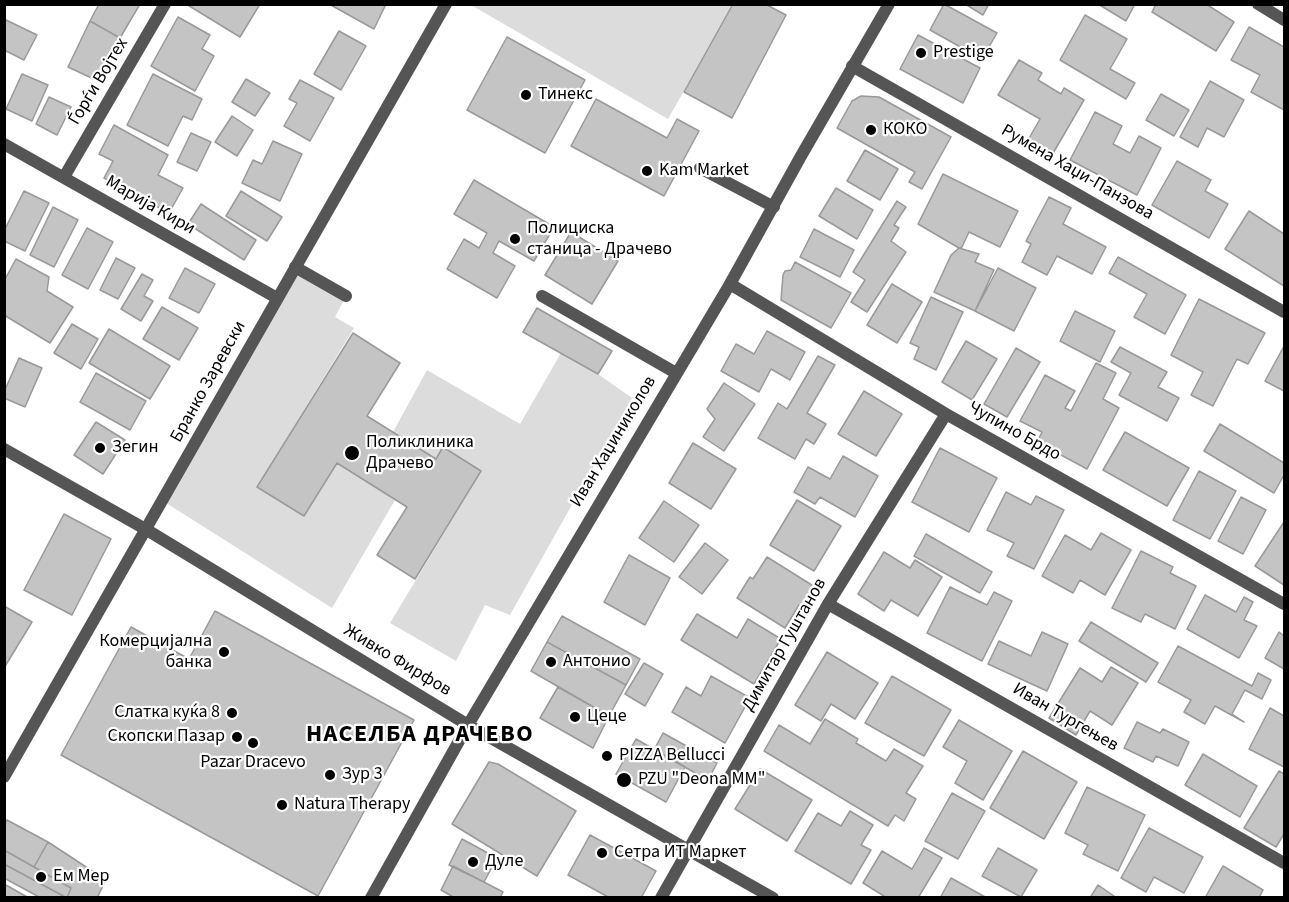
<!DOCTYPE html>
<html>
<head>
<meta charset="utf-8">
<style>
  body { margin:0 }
  #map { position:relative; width:1289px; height:902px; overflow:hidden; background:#fff; font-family:"Source Sans 3",sans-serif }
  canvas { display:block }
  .frame { position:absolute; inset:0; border:6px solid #000; pointer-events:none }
</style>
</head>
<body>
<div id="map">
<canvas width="1289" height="902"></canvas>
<div class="frame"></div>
</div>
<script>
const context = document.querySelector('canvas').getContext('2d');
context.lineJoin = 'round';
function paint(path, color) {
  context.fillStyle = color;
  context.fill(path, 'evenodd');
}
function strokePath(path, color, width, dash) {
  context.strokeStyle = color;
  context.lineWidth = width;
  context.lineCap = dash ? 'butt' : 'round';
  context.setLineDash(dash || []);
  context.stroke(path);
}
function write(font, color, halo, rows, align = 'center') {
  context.font = font + ' "Source Sans 3",sans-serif';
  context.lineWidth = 4.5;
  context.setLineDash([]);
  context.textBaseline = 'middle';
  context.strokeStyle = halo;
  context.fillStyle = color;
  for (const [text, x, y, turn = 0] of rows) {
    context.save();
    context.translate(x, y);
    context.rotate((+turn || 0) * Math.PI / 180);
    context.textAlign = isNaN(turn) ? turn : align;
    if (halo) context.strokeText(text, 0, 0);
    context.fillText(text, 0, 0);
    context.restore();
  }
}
const green = new Path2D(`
  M471 5 733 4V5L668 119Z
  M295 267 346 296 335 317 354 328 257 487 304 516 337 463 395 500 332 608 163 501Z
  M561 353 598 374 632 398 510 615 485 605 456 661 390 623 481 472 443 447 436 459 393 432 427 370 520 424Z`);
const building = new Path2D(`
  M99 4H140L120 38 90 21Z
  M186 4H260L240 37Z
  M329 4H386L374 29Z
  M733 4H765L786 15 732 118 684 92Z
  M944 4 997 33 982 59 930 30Z
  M965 4H989L983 15Z
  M1098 4H1135L1126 21Z
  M1156 4H1206L1234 22 1216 51 1152 12Z
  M1085 15 1127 39 1110 69 1135 83 1126 99 1060 60Z
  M178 17 210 35 202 49 214 56 195 91 151 66Z
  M4 19 37 35 24 60 4 50Z
  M90 21 120 38 98 81 68 67Z
  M1249 27 1284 47V110L1251 92 1260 75 1231 60Z
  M339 31 366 46 341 90 314 74Z
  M918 35 980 68 963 103 900 69Z
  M507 37 585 80 545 153 467 110Z
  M1019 60 1042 73 1038 80 1061 94 1064 88 1084 100 1052 155 1028 140 1040 119 998 95Z
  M22 74 48 85 32 121 6 109Z
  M153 74 202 99 192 120 183 116 168 146 127 125Z
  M246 79 270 93 255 116 232 102Z
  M300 80 334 98 310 141 284 126 297 103 289 99Z
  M1210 81 1244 100 1224 137 1207 128 1198 147 1180 137Z
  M1161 94 1189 110 1174 136 1146 120Z
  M861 96 879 97 951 137 922 189 909 182 915 172 837 128 852 101Z
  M49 97 71 107 57 135 36 124Z
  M596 99 667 138 677 119 699 131 664 196 571 146Z
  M1095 112 1122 126 1113 144 1130 153 1139 136 1161 148 1137 195 1070 160Z
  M232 116 253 130 237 156 215 142Z
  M114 125 168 155 158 175 183 188 169 213 104 178 113 161 99 154Z
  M191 133 211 142 197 171 177 162Z
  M273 141 302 154 280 201 242 183 253 160 262 164Z
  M865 150 898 169 880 200 847 181Z
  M1177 161 1211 180 1205 191 1228 204 1209 238 1152 205Z
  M943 174 1018 211 1000 247 969 232 962 247 959 248 918 224Z
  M474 180 554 227 534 261 499 241 493 253 515 266 497 298 447 269 464 239 479 248 487 233 454 214Z
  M836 188 873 210 857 239 819 216Z
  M24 191 49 203 25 251 4 241V231Z
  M241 191 282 217 267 241 226 216Z
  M1049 197 1071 208 1063 224 1106 247 1092 274 1057 256 1047 275 1022 262 1031 244 1026 241Z
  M897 201 906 207 894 225 899 228 891 241 906 252 867 312 851 302 865 280 853 272Z
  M201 204 256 240 244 260 188 224Z
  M53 207 78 220 54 267 30 255Z
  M1249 211 1284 234V286L1225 249Z
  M87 228 113 242 88 289 62 275Z
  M814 229 854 250 840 277 800 257Z
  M571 232 618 261 592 304 545 275Z
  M959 248 979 254 975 262 994 270 975 311 934 292 951 255Z
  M1118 257 1186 295 1165 334 1134 317 1147 294 1109 273Z
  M116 258 135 268 118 299 100 290Z
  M16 259 49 277 47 291 73 307 50 343 4 315V281Z
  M795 262 851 293 831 328 781 300 783 275 785 271 791 270Z
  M185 268 215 284 199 313 169 298Z
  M998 268 1036 288 1014 331 975 311Z
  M142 274 153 280 144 296 153 301 141 321 121 309Z
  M892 284 922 302 897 343 867 325Z
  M931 297 963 312 936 370 914 359 919 347 910 343Z
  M1199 299 1265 333 1248 364 1237 359 1213 406 1191 395 1203 372 1171 355Z
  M162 307 198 328 179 360 143 339Z
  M537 308 612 351 598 374 523 332Z
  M1075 311 1115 331 1100 362 1060 341Z
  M72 324 98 339 81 369 54 353Z
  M109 329 170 366 150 399 89 363Z
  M767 331 805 352 790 380 771 369 759 392 721 371 736 344 754 354Z
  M353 333 400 363 367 416 436 459 443 447 481 471 415 579 377 555 407 507 337 463 304 516 257 487Z
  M966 341 997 359 972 400 942 382Z
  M1284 346V391L1265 381Z
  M1120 347 1167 372 1158 387 1179 398 1167 421 1119 395 1131 373 1111 362Z
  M1016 348 1040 362 1007 417 984 404Z
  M818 356 835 365 807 413 826 424 814 444 806 439 795 459 758 438 778 403 787 409Z
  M19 358 42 368 25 407 4 398V392Z
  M1096 363 1116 373 1103 399 1119 408 1087 469 1037 442 1042 432 1020 421 1045 375 1075 391 1065 408 1071 411Z
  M96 373 146 401 130 430 80 402Z
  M724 383 755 404 724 451 703 437 715 419 707 409Z
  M864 391 902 414 876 456 838 434Z
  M96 422 125 440 103 474 74 455Z
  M1220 424 1284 463V475L1274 493 1204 451Z
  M1125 432 1189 468 1167 506 1103 470Z
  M693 443 736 469 711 509 669 483Z
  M940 448 997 478 969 532 912 502Z
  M843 456 878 476 855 517 820 497 815 504 794 492 808 467 830 479Z
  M1199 471 1236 491 1210 539 1173 520Z
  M1006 492 1031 505 1036 496 1064 510 1034 569 1007 556 1014 543 987 530Z
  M1241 497 1266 510 1243 554 1218 541Z
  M797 500 841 526 814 571 770 545Z
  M664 501 699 525 674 562 639 538Z
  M64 514 111 539 72 615 24 590Z
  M1284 522V585L1255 566Z
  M1101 533 1131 550 1105 595 1080 580 1073 593 1042 576 1065 535 1091 550Z
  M926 534 992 572 980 593 914 556Z
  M705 543 728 560 702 594 679 577Z
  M1141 551 1173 567 1170 573 1196 586 1175 629 1145 614 1141 622 1112 608Z
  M884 552 910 568 915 560 942 577 918 616 891 600 884 611 858 594Z
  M629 555 670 578 645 625 604 602Z
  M767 557 815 587 801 609 799 605 785 628 737 598 750 577 753 579Z
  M950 587 987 605 994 592 1012 601 982 661 927 633Z
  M1205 595 1236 612 1244 597 1253 602 1244 620 1257 626 1239 658 1187 629Z
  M4 606 32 622 4 668Z
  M215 611 414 720 318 896 61 755 131 627 189 659Z
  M697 614 737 638 748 619 781 639 754 684 681 640Z
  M562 616 640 659 626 685 547 642Z
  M1091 622 1158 663 1146 682 1079 641Z
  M1042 632 1068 644 1047 691 988 664 999 641 1031 656Z
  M1279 632 1284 636V669L1265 658Z
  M547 642 626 685 609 716 531 671Z
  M1178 646 1252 686 1258 673 1271 680 1262 699 1245 690 1232 714 1244 722 1215 706 1205 724 1184 712 1191 700 1158 682Z
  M827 652 878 683 855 719 831 704 821 721 795 705Z
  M644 663 663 674 645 706 625 694Z
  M1111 667 1138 683 1112 725 1090 711 1076 735 1049 718 1080 668 1102 682Z
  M711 676 750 698 725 743 672 712 686 687 701 696Z
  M892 676 951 710 924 756 865 723Z
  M558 687 609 716 593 748 540 718Z
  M1270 708 1284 716V767L1249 749Z
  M825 719 858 739 856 743 886 761 894 749 923 766 906 793 916 799 904 821 895 815 888 826 764 751 779 725 810 744Z
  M959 720 1012 751 983 800 955 783 967 761 943 747Z
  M1137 722 1160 733 1163 729 1189 742 1178 766 1156 756 1153 762 1124 748Z
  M663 733 717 763 708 780 654 750Z
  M636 739 685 767 666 802 616 774Z
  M1023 751 1077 782 1044 839 990 808Z
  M1203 754 1257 786 1240 817 1185 785Z
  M489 762 498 764 576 811 537 876 452 824Z
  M760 769 812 800 787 841 735 809Z
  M1279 771 1284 774V834L1276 847 1244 828Z
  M1087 787 1145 815 1118 871 1083 854 1088 845 1065 833Z
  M952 793 985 811 958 859 925 841Z
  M850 811 873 825 861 845 871 850 851 884 795 851 818 813 841 826Z
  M7 820 48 842 34 867 4 850V825Z
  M1149 828 1203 857 1184 893 1154 877 1146 892 1121 878Z
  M590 835 656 871 641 898H610L568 875Z
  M462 839 497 858 484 882 449 865Z
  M48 842 106 880 97 898H67L71 888 34 867Z
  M924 848 942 858 918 898H887L863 883 882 851 912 869Z
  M998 848 1037 870 1021 897 982 876Z
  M4 850 71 888 67 898 4 864Z
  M4 864 67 898H41L4 878Z
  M453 866 503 892 500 898H455L441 890Z
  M1223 866 1263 890 1259 898H1205Z
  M951 878 987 898H940Z
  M4 884 29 898H4Z
  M1098 885 1117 898H1090Z`);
const service = new Path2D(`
  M1258 4 1284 20
  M4 144 277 298
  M700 168 774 207
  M64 177 165 4
  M295 267 346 296
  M730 284 946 414 1284 604
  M542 296 676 373
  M828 604 1284 863
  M661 898 828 604 946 414`);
const minor = new Path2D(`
  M852 66 1284 312
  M468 725 773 898
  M4 777 446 4`);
const tertiary = new Path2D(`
  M4 449 147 530 468 725
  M371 898 468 725 730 284 801 156 889 4`);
const markers = [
  [921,53,6,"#000"],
  [526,95,6,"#000"],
  [871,130,6,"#000"],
  [647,171,6,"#000"],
  [515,239,6,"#000"],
  [100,448,6,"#000"],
  [352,453,8,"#000"],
  [224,652,6,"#000"],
  [551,662,6,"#000"],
  [232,713,6,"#000"],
  [575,717,6,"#000"],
  [237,737,6,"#000"],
  [253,743,6,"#000"],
  [607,756,6,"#000"],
  [330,775,6,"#000"],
  [624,780,8,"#000"],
  [282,805,6,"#000"],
  [602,853,6,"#000"],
  [473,862,6,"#000"],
  [41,877,6,"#000"]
];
const poiNames = [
  ["Prestige",933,53],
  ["Тинекс",538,95],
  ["КОКО",883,130],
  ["Kam Market",659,171],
  ["Полициска",527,229],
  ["станица - Драчево",527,250],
  ["Поликлиника",366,443],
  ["Драчево",366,464],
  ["Зегин",112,448],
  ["Комерцијална",212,642,"right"],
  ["банка",212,663,"right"],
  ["Антонио",563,662],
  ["Слатка куќа 8",220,713,"right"],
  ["Цеце",587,717],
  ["Скопски Пазар",225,737,"right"],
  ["PIZZA Bellucci",619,756],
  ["Pazar Dracevo",253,763,"center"],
  ["Зур 3",342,775],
  ["PZU \"Deona MM\"",638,780],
  ["Natura Therapy",294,805],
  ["Сетра ИТ Маркет",614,853],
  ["Дуле",485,862],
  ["Ем Мер",53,877]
];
const streetNames = [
  ["Ѓорѓи Војтех",99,82,-59],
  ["Румена Хаџи-Панзова",1077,173,30],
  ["Марија Кири",150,206,30],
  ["Бранко Заревски",209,382,-61],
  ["Чупино Брдо",1014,432,29],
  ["Иван Хаџиниколов",614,442,-59],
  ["Димитар Гуштанов",785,645,-60],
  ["Живко Фирфов",397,661,31],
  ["Иван Тургењев",1065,718,30]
];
const districtNames = [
  ["НАСЕЛБА ДРАЧЕВО",420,736]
];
paint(green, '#dcdcdc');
paint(building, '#c4c4c4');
strokePath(building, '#999', 1.5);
strokePath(service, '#555', 12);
strokePath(minor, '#555', 12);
strokePath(tertiary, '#555', 12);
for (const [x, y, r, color] of markers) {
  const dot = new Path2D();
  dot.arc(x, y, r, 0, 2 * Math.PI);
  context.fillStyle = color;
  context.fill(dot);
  strokePath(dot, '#fff', 2);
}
write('18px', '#000', '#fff', poiNames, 'left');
write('18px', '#000', '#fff', streetNames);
context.letterSpacing = '1.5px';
write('bold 24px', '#000', '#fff', districtNames);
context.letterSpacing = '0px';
</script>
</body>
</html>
